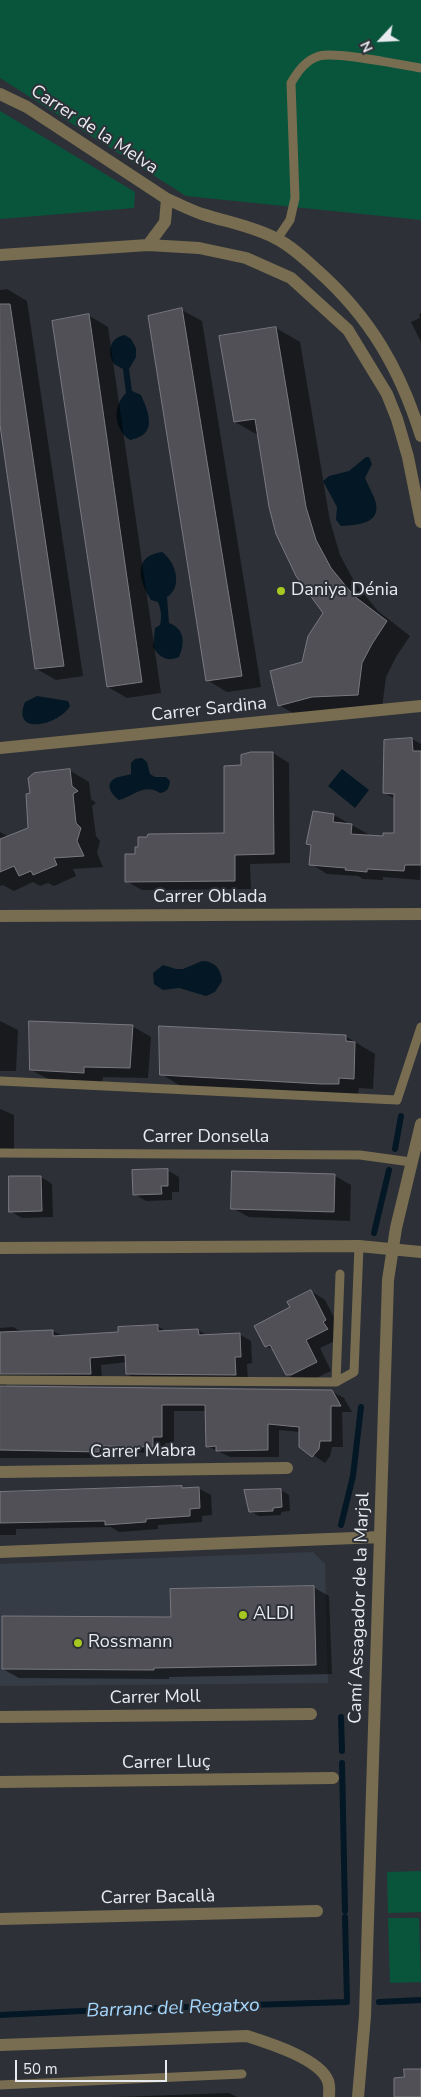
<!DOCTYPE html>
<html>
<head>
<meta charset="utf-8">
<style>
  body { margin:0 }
  #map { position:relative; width:421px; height:2097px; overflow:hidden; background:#2d3137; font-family:"Nunito Sans",sans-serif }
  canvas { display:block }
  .north { position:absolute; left:356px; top:15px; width:50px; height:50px; -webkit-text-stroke:4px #2d3137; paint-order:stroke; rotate:245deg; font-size:14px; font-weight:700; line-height:20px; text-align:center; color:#e7eaee }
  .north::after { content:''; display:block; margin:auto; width:18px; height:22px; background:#e7eaee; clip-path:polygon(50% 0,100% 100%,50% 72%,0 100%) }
  .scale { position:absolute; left:15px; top:2060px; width:152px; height:22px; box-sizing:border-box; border:2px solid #e7eaee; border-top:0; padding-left:6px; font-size:15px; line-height:18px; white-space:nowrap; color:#e7eaee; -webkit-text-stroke:4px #2d3137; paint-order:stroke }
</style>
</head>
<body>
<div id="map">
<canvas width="421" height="2097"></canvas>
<div class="north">N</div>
<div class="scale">50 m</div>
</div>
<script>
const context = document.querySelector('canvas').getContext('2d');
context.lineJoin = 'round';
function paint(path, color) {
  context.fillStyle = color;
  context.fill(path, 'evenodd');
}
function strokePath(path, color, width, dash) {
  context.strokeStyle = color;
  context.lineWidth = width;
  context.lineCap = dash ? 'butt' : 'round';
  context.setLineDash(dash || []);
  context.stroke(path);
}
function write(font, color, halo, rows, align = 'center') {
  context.font = font + ' "Nunito Sans",sans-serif';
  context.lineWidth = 4;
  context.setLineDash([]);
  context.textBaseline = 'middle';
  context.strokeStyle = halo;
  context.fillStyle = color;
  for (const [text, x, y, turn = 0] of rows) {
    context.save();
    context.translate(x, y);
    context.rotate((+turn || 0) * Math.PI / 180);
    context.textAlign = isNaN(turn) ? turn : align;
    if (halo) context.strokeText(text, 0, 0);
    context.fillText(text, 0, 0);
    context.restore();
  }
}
const built = new Path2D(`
  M313 1552 325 1564 328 1683 0 1686V1564Z`);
const green = new Path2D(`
  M0 0H421V220L186 196 0 78Z
  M0 111 135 192 134 208 0 219Z
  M421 1871V1912L388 1913 387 1872Z
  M388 1918H419L421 1982 390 1983Z`);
const water = new Path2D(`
  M125 335 131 339 136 348V357L129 369 132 391 141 395C149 413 158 435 130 440 114 429 112 407 126 393L123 369 114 364C107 352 109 338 125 335Z
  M366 457H369L372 464 365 478C368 485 372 492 375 500 383 524 357 525 341 526L336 520 337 507 323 481 329 476 349 471Z
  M162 552C176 562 183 587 167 597L169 623C185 629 185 643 179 657 167 662 160 658 153 647L155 628 160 625C162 617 161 609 158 602L151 600C139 581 132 556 162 552Z
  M37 696 68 701 70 706C59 725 11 737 25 702Z
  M142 758 147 762 150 774 155 777H166L170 781C169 789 167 792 160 793 144 783 134 796 119 800 113 796 104 785 114 779 118 776 126 776 131 774V763L135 759Z
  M342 769 369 790 355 808 328 786Z
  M202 961C215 961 221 969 222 981L215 992 206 996 179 988 163 990 154 984 153 973 163 965 176 969H183Z`);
const shadow = new Path2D(`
  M7 289 27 301 83 676 56 680 37 669 0 416V290Z
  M182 310 202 321 261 687 227 692 207 680Z
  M421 313V342L411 322 420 318 419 314Z
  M88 315 108 327 161 693 127 698 108 687Z
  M276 328 300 342 330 521 340 555 355 583 378 611 410 636 396 657 386 677 382 708 303 719 279 705 303 663 325 613 302 584 283 549 270 507 258 435 235 422Z
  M412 739 421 744 420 880 383 877V880L363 879 358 876 327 874 311 864 312 846 308 843 334 815 368 834 367 836 384 838 395 834V799L385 793Z
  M273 753 289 763 290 863 250 864 251 889 142 890 126 881 136 855 226 835 242 767Z
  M69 770 89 782 91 799 96 803 92 806 96 836 100 841 97 853 103 867 73 869 76 876 54 886 48 883 40 886 33 882 14 891 3 885 0 886V832L9 837 30 829Z
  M0 1021 18 1030 16 1071H0Z
  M132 1026 151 1037 148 1078 103 1077 102 1083 50 1080 31 1070Z
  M345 1036 375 1054 373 1089 359 1088 358 1094 181 1086 161 1074Z
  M0 1109 14 1115V1151H0Z
  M167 1170 179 1177V1192H172V1200L146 1201 134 1194Z
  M233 1172 335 1176 351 1185 350 1221 249 1217 232 1208Z
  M41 1177 52 1184 53 1217 22 1218 10 1211Z
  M311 1291 325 1300 340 1329 341 1338 320 1348 331 1371 306 1383H302L287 1375 275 1351 266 1346 292 1308Z
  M158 1326 167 1332 198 1330 208 1336 239 1334 251 1341 252 1363 247 1364 248 1381H139L127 1374V1362L101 1365 102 1380 7 1383 6 1388 331 1391 344 1398 352 1412H342L343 1447H332L330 1456 325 1463 300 1446V1432L279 1430V1457H230L207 1446V1411H174V1443H165V1453L111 1452V1458H0V1328L13 1327 22 1332 53 1331 63 1336 120 1333Z
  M182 1487 185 1489 198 1488 211 1495 212 1515 202 1516V1522L158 1525V1529L119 1532 111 1527 16 1529V1535H0V1493Z
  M281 1490 289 1495 290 1511 281 1512V1515L259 1516 250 1511Z
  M313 1587 329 1596 332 1674 169 1677V1679L19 1678 3 1669Z
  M229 2093 237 2097H116Z`);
const stream = new Path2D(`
  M395 1149 401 1116
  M374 1233 389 1170
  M341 1525 353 1476 361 1407
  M341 1717 342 1751
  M342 1763 345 1911
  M379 2002 421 2000
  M0 2015 122 2009 347 2002 345 1917`);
const building = new Path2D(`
  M0 304H10L64 666 35 669 0 425Z
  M182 308 242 676 206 681 148 316Z
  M89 314 142 682 107 687 52 321Z
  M276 327 306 507 316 540 331 568 354 596 387 621 372 644 362 663 358 695 312 697 278 706 270 671 302 662 308 636 323 613 296 576 276 534 269 507 255 419 234 422 219 336Z
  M412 738 413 751H421V865H405L404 871 367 869V872L345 870 346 868 309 865 311 845 306 844 313 811 334 814 333 822 352 824 351 834 383 836V833H394V794L383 793 384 740Z
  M251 752H273L274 854 235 855V881L125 882V854H135V847H138V837H147L148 834 224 833V766L241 765V755Z
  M70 769 72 786 78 791 73 794 76 823 81 828 77 841 84 856 54 858 57 865 33 875 31 871 19 876 14 866 0 872V839L28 828 26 794 30 793 28 778 34 773Z
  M29 1021 133 1025 130 1068 84 1067V1073L30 1070Z
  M159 1026 346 1035V1041L355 1042 354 1079 339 1078V1084H321L160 1075Z
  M168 1169V1186H161L162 1194 133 1195 132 1170Z
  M232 1171 335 1174 334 1212 231 1209Z
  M9 1176H41L42 1211 9 1212Z
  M311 1290 326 1320 323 1322 328 1329 306 1340 317 1362 291 1375H286L270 1345 265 1347 254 1326 290 1307 287 1302Z
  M158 1325V1331L198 1329 199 1335 240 1333 241 1357H235L236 1375 126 1374 125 1355 90 1358 91 1374H0V1332L53 1330V1336L118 1332V1327Z
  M0 1386 332 1390 341 1406H331V1441H320L319 1449 312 1457 299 1447V1427L268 1424V1450L216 1451V1446L206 1447 205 1405H162V1437H153V1447L99 1446V1452L0 1450Z
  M182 1486V1488L199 1487 200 1508 190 1509V1516L146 1519V1522L105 1525V1521L0 1523V1492Z
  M281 1489 282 1507 273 1508V1511L249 1512 244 1490Z
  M314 1586 316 1665 154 1668V1670L2 1669V1616L171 1617 170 1589Z
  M404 2069H421V2097H394V2078L404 2077Z`);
const lane = new Path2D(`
  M277 239 290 220 295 198 291 83C298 71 306 60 319 56 337 51 400 65 421 68
  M0 1081 397 1100 421 1027
  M0 1153 360 1155 411 1162
  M0 1380 336 1382 340 1274
  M336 1382 354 1372 359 1246
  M0 2085 242 2074`);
const street = new Path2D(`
  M0 94 27 107 167 199 165 222 148 245
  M167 199C179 204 190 210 202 214 227 222 252 226 275 238 290 245 305 259 317 270 370 317 400 369 421 436
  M0 255 148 245 199 248 246 258 291 278 348 330 387 394 397 419 408 457 421 522
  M0 748 421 706
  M0 916 421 914
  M0 1248 359 1246 421 1252
  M0 1472 287 1468
  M0 1552 380 1537
  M0 1717 311 1714
  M0 1782 333 1778
  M0 1919 317 1911
  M0 2045 247 2036C269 2043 320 2059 328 2081 330 2086 329 2092 329 2097
  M358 2097 365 2016 388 1280 396 1228 421 1124`);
const markers = [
  [281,591,5,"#a6c821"],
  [243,1615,5,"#a6c821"],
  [78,1643,5,"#a6c821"]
];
const streetNames = [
  ["Carrer de la Melva",94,130,33],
  ["Carrer Sardina",209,710,-6],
  ["Carrer Oblada",210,898],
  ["Carrer Donsella",206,1138],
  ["Carrer Mabra",143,1452,-1],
  ["Camí Assagador de la Marjal",360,1608,-88],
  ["Carrer Moll",155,1698,-1],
  ["Carrer Lluç",166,1763,-1],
  ["Carrer Bacallà",158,1898,-1]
];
const poiNames = [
  ["Daniya Dénia",291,591],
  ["ALDI",253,1615],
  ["Rossmann",88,1643]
];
const waterNames = [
  ["Barranc del Regatxo",173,2009,-2]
];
paint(built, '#353c46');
paint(green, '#08553b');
paint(water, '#041725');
paint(shadow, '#0007');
strokePath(stream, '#041725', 6);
paint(building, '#515057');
strokePath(building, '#79787f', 1);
strokePath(lane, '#786d51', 9);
strokePath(street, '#786d51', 12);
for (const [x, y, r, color] of markers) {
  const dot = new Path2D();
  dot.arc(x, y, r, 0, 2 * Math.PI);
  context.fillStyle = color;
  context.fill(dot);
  strokePath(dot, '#2d3137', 2);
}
write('18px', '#e7eaee', '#2d3137', streetNames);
write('18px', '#e7eaee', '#2d3137', poiNames, 'left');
write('italic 19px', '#a4d7fe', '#2d3137', waterNames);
</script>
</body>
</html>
